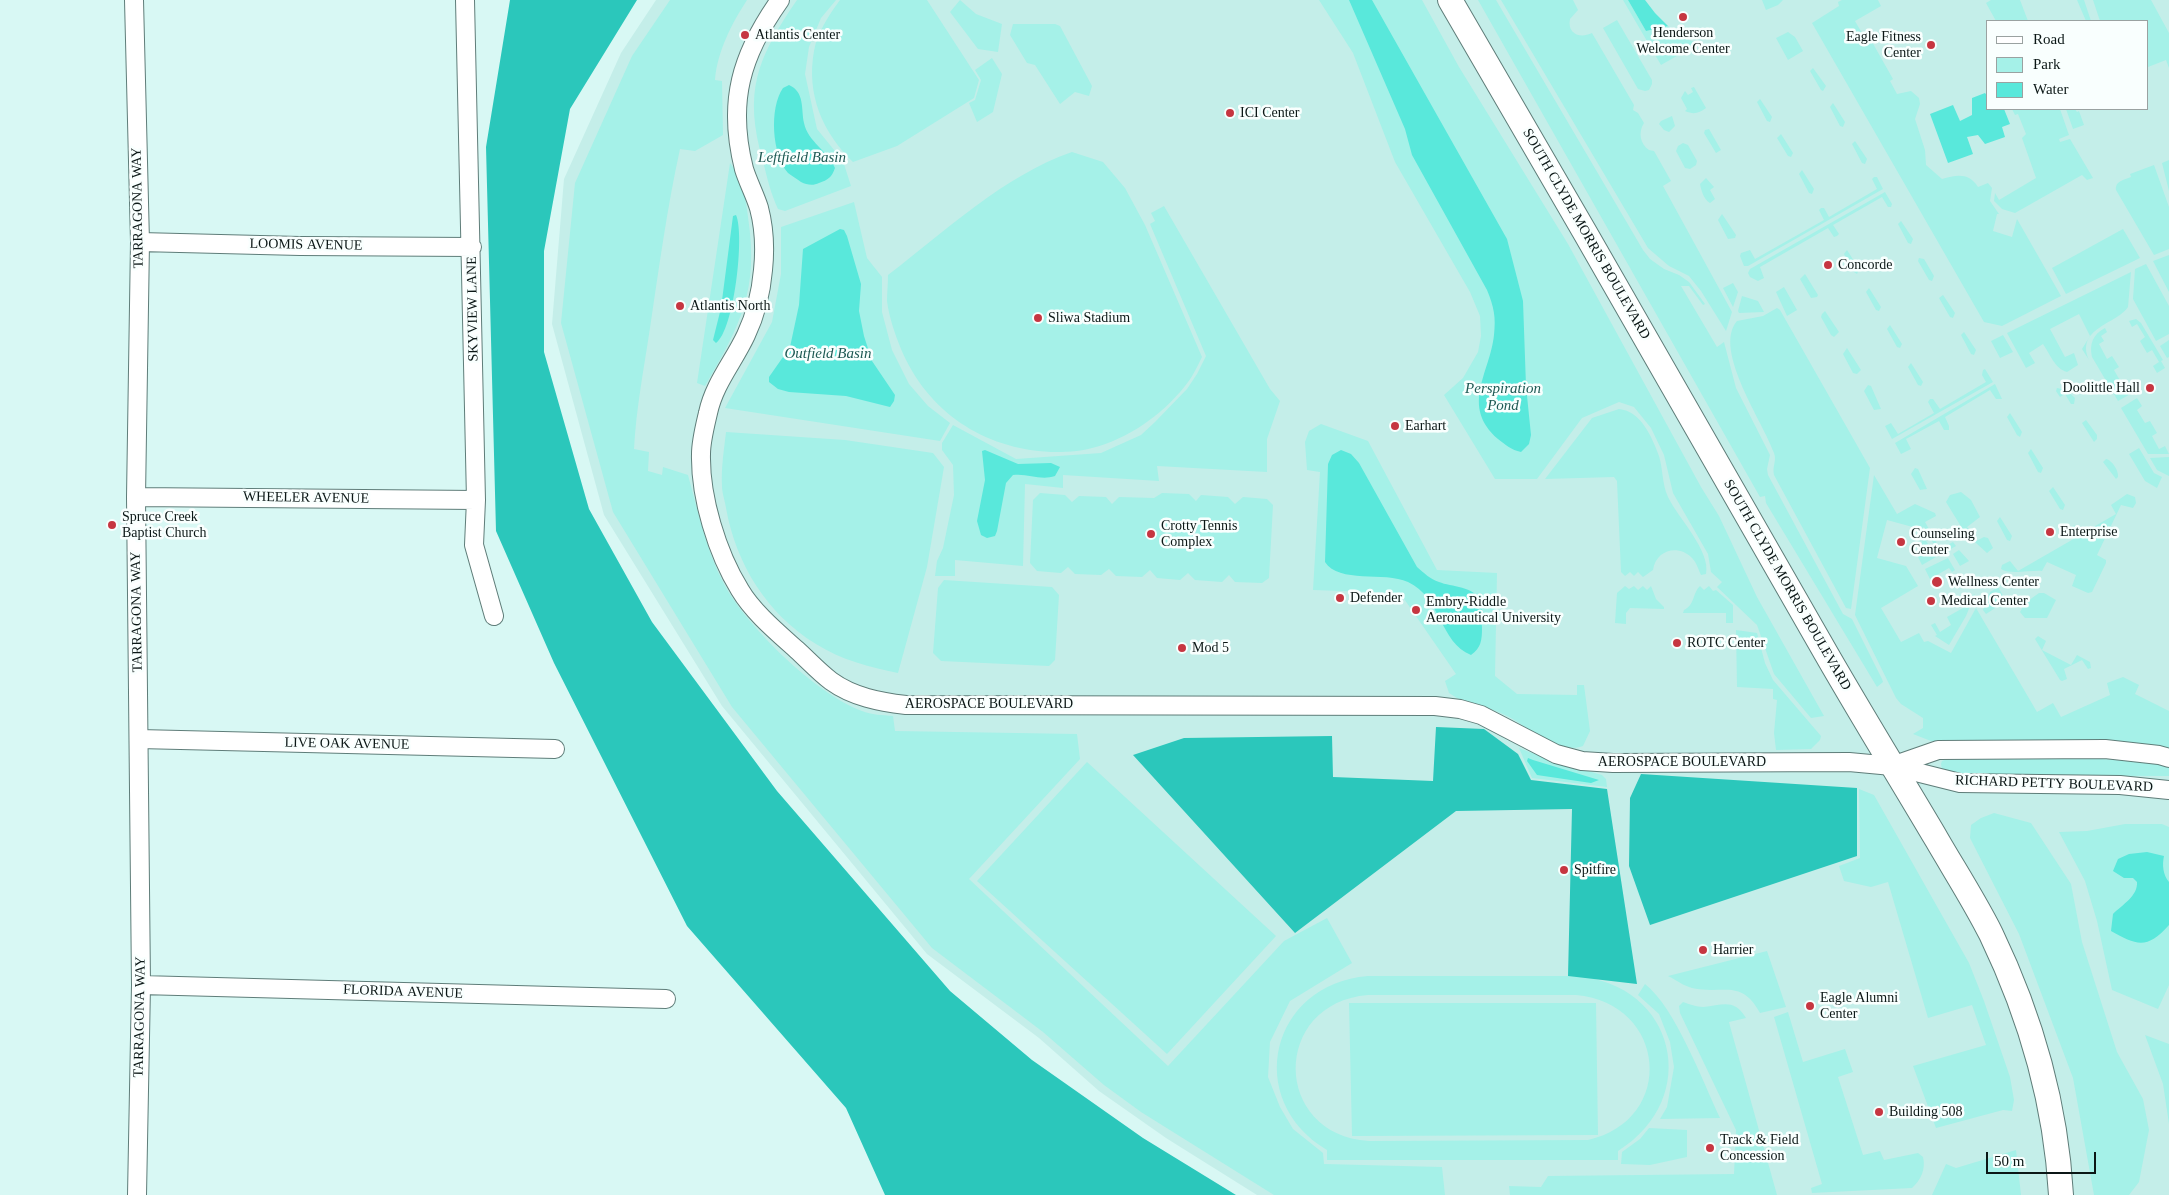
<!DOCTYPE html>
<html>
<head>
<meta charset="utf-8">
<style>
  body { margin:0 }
  #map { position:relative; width:2169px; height:1195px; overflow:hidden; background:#d8f8f4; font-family:"Times New Roman",serif }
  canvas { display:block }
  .legend { position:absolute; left:1986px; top:20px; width:162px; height:90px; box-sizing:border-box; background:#f9fffe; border:1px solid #9aa2a1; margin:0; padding:6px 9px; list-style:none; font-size:15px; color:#0b1716 }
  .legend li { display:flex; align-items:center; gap:10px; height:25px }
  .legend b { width:25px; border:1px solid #9aa2a1 }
  .scale { position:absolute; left:1986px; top:1152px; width:110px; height:22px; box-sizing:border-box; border:2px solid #0b1716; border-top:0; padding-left:6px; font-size:15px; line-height:18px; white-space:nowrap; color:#0b1716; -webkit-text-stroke:4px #f9fffe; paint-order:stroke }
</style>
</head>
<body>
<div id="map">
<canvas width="2169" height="1195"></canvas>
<ul class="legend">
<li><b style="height:6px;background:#fff"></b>Road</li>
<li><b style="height:14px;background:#a5f1e8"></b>Park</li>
<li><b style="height:14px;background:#59e8db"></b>Water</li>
</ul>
<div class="scale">50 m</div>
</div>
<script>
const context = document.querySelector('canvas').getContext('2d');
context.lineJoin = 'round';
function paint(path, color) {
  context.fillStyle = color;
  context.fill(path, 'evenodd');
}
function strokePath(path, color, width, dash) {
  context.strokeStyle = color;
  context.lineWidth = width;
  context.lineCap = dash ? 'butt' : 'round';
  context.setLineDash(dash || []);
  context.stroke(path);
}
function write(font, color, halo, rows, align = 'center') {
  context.font = font + ' "Times New Roman",serif';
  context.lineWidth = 5;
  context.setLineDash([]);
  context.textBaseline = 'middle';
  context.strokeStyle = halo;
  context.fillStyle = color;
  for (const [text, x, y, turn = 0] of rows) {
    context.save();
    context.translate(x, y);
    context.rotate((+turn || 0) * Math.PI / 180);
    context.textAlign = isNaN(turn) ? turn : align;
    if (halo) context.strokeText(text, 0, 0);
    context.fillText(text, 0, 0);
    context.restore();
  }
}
const built = new Path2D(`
  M656 0H2169V1195H1257L1166 1138 1099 1091 1039 1038 927 954 722 706 604 515 552 324 564 179 621 53ZM1988 21H2148V109H1988Z`);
const green = new Path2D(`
  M670 0H747C732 23 717 52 715 80L722 81 723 135 695 151 680 149C667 208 659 268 650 328 644 368 636 409 634 449L649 452 648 471 662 475 663 467 688 475C698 511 706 550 724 584 747 627 816 694 862 711 871 715 883 715 893 716L895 731 1077 734 1080 759 969 879 1168 1066 1284 941 1327 918 1352 963 1290 1001 1270 1042 1268 1077 1280 1107 1293 1129 1323 1153 1324 1164 1442 1167 1445 1195H1274L1141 1112 1104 1085 1043 1032 932 948 732 707 613 512 561 323 575 183 632 56Z
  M797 0H836L821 18 809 47 805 74 817 129 843 161 851 186 785 211 778 209C771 194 767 178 763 161 743 92 757 58 797 0Z
  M840 0H927L979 80 974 98 897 146 853 162C823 133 806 95 814 51 817 33 829 15 840 0Z
  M960 0 976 14 1002 24 998 52 978 49 950 12Z
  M1319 0H1422L1459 67 1568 244 1701 487 1719 516 1757 597 1824 716 1811 718 1774 674 1757 625 1717 587 1722 582 1711 572 1708 554 1673 493 1664 455 1651 428 1634 407 1619 402 1582 418 1537 479H1495L1444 395 1463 378 1478 352 1481 336 1480 316 1470 292 1395 162 1353 53Z
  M1478 0H1496L1643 250 1650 259 1664 269 1679 275 1689 282 1705 304 1703 305 1689 286H1681L1717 347 1724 342 1736 388 1770 455 1767 469 1768 475 1843 614 1852 619 1882 679 1883 682 1877 687 1766 503 1765 496 1760 497Z
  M1501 0H1573L1578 10 1570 19C1567 34 1580 39 1592 33L1634 105 1633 110 1638 113 1644 123C1638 132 1640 144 1649 150L1654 151 1671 181 1663 186 1732 312 1726 331 1701 291 1689 276 1669 266 1648 248Z
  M1623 0H1628L1646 31 1668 26 1685 38 1698 44 1661 65Z
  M1762 0H1783L1778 5 1766 10Z
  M1842 0H1878L1881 6 1855 21 1863 35 1867 33 1893 79 1890 81 1897 94 1911 91 1919 98 1920 104 1915 119 1925 150 1926 165 1942 179C1956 175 1969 172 1978 187L1988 183 1992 188 1990 201 1999 214H1997L1993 231 2012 237 2017 219 2061 296 2002 326 1984 322 1812 23 1839 6 1838 2Z
  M1991 0H2020L2028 21H1996L1986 3Z
  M2077 0H2084L2091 21H2086Z
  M2093 0H2151L2169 33V68L2166 60 2148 67V21H2100Z
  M1617 20 1652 80V84L1649 90 1645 91 1638 89 1603 28Z
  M1013 24H1055L1060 26 1092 86 1089 96 1075 92 1060 104 1035 65 1027 63 1010 35Z
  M1788 32 1795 37 1803 51 1788 60 1776 38Z
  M992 58 1002 74 993 112 977 122 969 103 975 100 981 80 975 70Z
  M1813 68 1826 86 1823 91 1821 90 1810 71Z
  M1694 87 1706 108C1699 113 1694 115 1685 111L1687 109 1681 98 1685 91 1688 95 1693 92 1691 88Z
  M1760 99 1772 117 1770 122 1767 121 1757 102Z
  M1833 103 1845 122 1843 127 1840 126 1830 107Z
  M2012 109H2060L2069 135 2059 139 2060 142 2070 139 2093 178 2087 180 2082 175 2015 213 2002 209 1994 201 1995 193 1999 200 2036 178 2022 138 2026 134 2018 114 2015 115Z
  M2066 109H2075L2077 112 2079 111 2084 125 2073 129Z
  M1672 116 1675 126 1669 132 1664 130 1659 124 1661 121Z
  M1709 129 1721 150 1716 153 1704 133 1705 130Z
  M1781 134 1793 153 1791 157 1788 156 1777 138Z
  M1855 141 1867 159 1865 164 1862 163 1852 144Z
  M1683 143 1688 145 1697 161 1696 165 1690 169 1685 168 1676 151 1678 146Z
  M1072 152 1103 162 1125 188 1145 225 1202 357C1197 367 1192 378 1185 386 1162 415 1128 439 1092 448 1079 452 1064 452 1051 452 983 449 927 411 901 349 895 334 889 317 887 301 887 293 888 284 888 275 946 231 1003 176 1072 152Z
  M2169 160V191L2162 163Z
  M730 163C742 177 746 199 748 217 759 290 741 324 705 386L697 383Z
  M2154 165 2169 207V249L2154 255 2116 190C2115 181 2124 180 2131 177L2130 174Z
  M1802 170 1814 189 1812 194 1809 193 1799 174Z
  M1874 177H1877L1883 189 1748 266H1744L1740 256 1741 253 1750 250 1755 259 1824 220 1819 210 1821 208H1824L1829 217 1877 189 1872 179Z
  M1706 178 1714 187 1710 190 1715 199 1710 203C1704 200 1701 190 1700 184Z
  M1885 192 1892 204 1891 207H1888L1882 197 1833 225 1839 234 1837 236 1834 237 1828 228 1760 267 1764 278 1758 281 1750 277 1748 273 1750 269Z
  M854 202 867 258 882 277V312L892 350 909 384 928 406 950 423 940 441 725 408 772 322 781 274V227Z
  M1164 206 1270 389 1280 401 1267 439V472L1157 466 1159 481 1063 475V488L1025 484 1023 566 955 560V576H935L937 561 943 548 954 495 953 465 942 450V443L953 425 1016 459 1101 453 1141 435 1155 422 1187 389 1197 374 1206 356 1150 224 1155 221 1151 213Z
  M1722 214 1736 235 1735 238 1728 239 1718 220Z
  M1901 221 1913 239 1911 244 1908 243 1898 224Z
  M2123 229 2140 258 2066 294 2052 268Z
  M1847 250 1859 269 1857 274 1854 272 1844 254Z
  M2169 255V292L2153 261Z
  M1919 258 1924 259 1934 276 1932 281 1929 280 1918 261Z
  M2146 264 2169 306V334L2156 341 2133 299 2135 269Z
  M2131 272 2128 307C2117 324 2075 328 2089 360L2082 349 2090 336 2079 314 2050 329 2065 357 2074 353 2078 365 2067 372C2055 369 2050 354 2043 344L2029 353 2035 363 2026 368 2007 333Z
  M1805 274 1818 295 1817 297 1811 298 1800 279Z
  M1733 283 1738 292 1733 307 1723 288Z
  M1784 287 1797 310 1787 316 1776 292Z
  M1869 288 1881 307 1879 311 1876 310 1866 292Z
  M1943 295 1955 313 1953 318 1950 317 1939 298Z
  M1742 296 1758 301 1764 312 1739 313 1738 311Z
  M1777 308 1780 310 1870 468 1851 609 1846 608 1774 475C1772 467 1777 460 1774 453 1764 423 1712 350 1737 321L1763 316Z
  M1825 311 1839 332 1834 337 1831 335 1821 317 1822 314Z
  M2136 319 2141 323 2163 360 2161 361 2165 368 2157 373 2153 366 2159 362 2152 350 2147 353 2140 341 2145 337 2137 324 2132 327 2129 321Z
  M1890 325 1902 344 1900 348 1897 347 1887 329Z
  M2105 328 2107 332 2101 336 2104 341 2099 344 2107 359 2112 356 2119 367 2114 370 2122 384 2127 381 2134 392 2118 401 2092 357C2089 344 2093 334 2105 328Z
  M1964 332 1976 350 1974 355 1971 354 1961 335Z
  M2003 335 2013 352 2000 358 1991 341Z
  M2169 340V357L2167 358 2160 346Z
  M1847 348 1861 370 1857 374 1853 373 1843 354Z
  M1911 363 1923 382 1921 386 1918 385 1908 367Z
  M1985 369 1993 382 1892 439 1885 426 1891 423 1898 434 1934 413 1928 402 1930 399H1933L1940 409 1986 382 1982 375 1983 370Z
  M1995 384 2002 399H1996L1990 390 1945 417 1949 426V430H1944L1939 421 1906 439 1911 449 1901 454 1895 443Z
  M1868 385 1871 386 1881 409 1874 410 1864 391Z
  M2057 388 2066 390 2075 398 2074 404H2071L2065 394 2060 397 2056 391Z
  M2137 398 2142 406 2137 410 2145 423 2150 421 2157 433 2152 436 2159 449 2165 446 2169 454H2148L2121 408Z
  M1619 409C1641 411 1652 437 1659 456 1663 469 1662 484 1668 497 1678 518 1711 551 1706 574L1701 575C1698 569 1697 563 1692 558 1678 544 1656 550 1653 570L1643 577 1638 572 1634 576 1630 572 1625 576 1621 572 1617 481 1614 477 1545 479 1592 418Z
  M2010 413 2022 432 2020 437 2017 435 2007 417Z
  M2086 420 2097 435V439L2094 442 2082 423Z
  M1321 424 1368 441 1437 570 1497 573 1495 676 1517 694 1577 695V685H1584L1590 731 1583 746C1560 755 1528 727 1509 717 1493 709 1474 703 1457 698L1449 693 1445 681 1456 674 1400 593 1313 590 1320 472 1307 470 1305 442 1309 431Z
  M726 432 845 440 933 453 944 467 927 567 898 673C870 667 841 660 816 644 767 614 736 564 726 508 725 501 722 493 722 486 721 468 724 450 726 432Z
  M2139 448 2154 473 2162 477 2157 488 2145 481 2129 454Z
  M2031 449 2043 468 2041 473 2038 472 2028 453Z
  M2169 457V476L2157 470 2150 458Z
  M2106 459C2112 460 2119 471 2118 477L2116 479 2103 462Z
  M1915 468 1918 469 1927 489 1920 490 1911 474Z
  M1874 475 1897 514 1915 504 1935 513 1936 516 1925 522 1940 549 1953 542 1956 546 1940 555 1924 527 1920 529 1887 520 1877 558 1906 566 1918 586 1881 608 1901 642 1919 633 1924 642 1928 641 1951 653 1976 608 2037 712 2053 703 2061 717 2110 695 2107 683 2123 677 2139 685 2135 694 2169 711V750L2032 742 1931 741 1913 734 1923 728V718L1901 704 1896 698 1855 615Z
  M2053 487 2065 505 2063 510 2060 509 2049 491Z
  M1961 492 1971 500 1980 517 1967 527 1976 541 1984 537 1988 538 1993 548 1987 553 1965 533 1946 502 1950 495Z
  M1040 493 1065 495 1072 502 1079 496 1106 497 1112 504 1119 497 1154 498 1162 493 1189 494 1196 501 1201 495 1228 497 1235 504 1243 497 1267 499 1273 505 1269 578 1262 583 1235 582 1229 575 1222 582 1195 580 1188 573 1180 580 1157 578 1150 570 1142 577 1116 576 1109 569 1101 575 1075 574 1068 567 1061 573 1037 571 1030 563 1033 500Z
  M2127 494 2135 497 2136 503 2133 508 2121 505 2097 555 2106 560V563L2092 592 2088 593 2072 586 2076 575 2047 562 2042 571C2031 570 2010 575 2001 569L2002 565 2010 561 2018 571 2077 537 2072 526 2078 525 2083 533 2116 514 2111 505Z
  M2000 517 2012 536 2010 541 2007 540 1997 521Z
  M1923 536 1936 557 1922 565 1918 557Z
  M1959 550 1969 561 1960 566 1953 554Z
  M1948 558 1955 570 1952 572 1949 568 1930 579 1925 569Z
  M944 580 1052 587 1059 595 1055 660 1049 666 941 661 933 653 938 588Z
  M1625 586 1629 589 1634 586 1638 590 1643 586 1647 590 1651 586 1656 599 1664 607V609L1630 608 1626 613V624L1615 623 1617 593Z
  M1700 586 1704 590 1709 586 1713 591 1716 590 1733 605V623H1726V613H1683L1684 610C1695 605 1692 594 1700 586Z
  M1998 587 2006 601 1986 614 1983 610 1990 592Z
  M2039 593H2044L2056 600 2047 618H2025L2020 612 2025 603Z
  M1975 594 1966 616 1949 645 1935 636 1937 635 1931 625 1935 623 1940 632 1951 625 1947 617 1970 604 1968 598Z
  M1736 630 1757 633 1765 663 1773 680 1821 736 1820 740 1811 749 1776 750 1774 733 1777 700 1773 699V689L1737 687Z
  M2038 636 2046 641 2042 650 2071 665 2077 655 2090 662 2091 668 2088 669 2082 660 2064 669 2067 679 2062 681 2060 680 2035 639Z
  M1519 748 1553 761 1602 775 1606 779 1607 787 1532 778Z
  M1950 758 2101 759 2158 763 2169 766V776L1951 775 1942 770 1941 764 1942 761Z
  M1087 762 1276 936 1167 1054 977 881Z
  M1859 789 1874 795 1969 963 1984 1001 2010 1077 2014 1100 2012 1111 2003 1110 1936 1128 1913 1066 1986 1045 1972 1005 1928 1018 1888 882 1871 887 1844 881 1839 866 1860 858Z
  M1994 813 2031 823 2071 884 2082 942 2117 1052 2143 1099 2149 1130 2139 1182 2129 1195H2094L2073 1078 2019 934 1970 838 1971 825 1981 818Z
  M2125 824H2162L2169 827V985L2158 1009 2112 990 2097 921 2085 881 2059 832 2087 831Z
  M1767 951 1786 1007 1760 1013C1741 978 1723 995 1692 988 1684 986 1676 980 1668 976Z
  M1368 976H1576C1676 984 1703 1098 1618 1151V1160H1327V1150C1243 1100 1270 984 1368 976ZM1368 995H1576C1667 1003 1677 1120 1588 1140L1369 1141C1272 1135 1271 1003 1368 995Z
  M1645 984C1675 1007 1703 1082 1720 1118L1660 1119 1667 1107 1674 1067 1670 1042 1659 1014 1638 995Z
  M1683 1002C1689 1004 1697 1007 1703 1007 1723 1005 1734 998 1746 1018L1729 1022 1730 1026 1777 1195H1510L1509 1186 1541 1187 1548 1176 1734 1174 1736 1130 1680 1013 1679 1006Z
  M1349 1003H1596L1598 1135 1352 1136Z
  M1788 1012 1803 1062 1845 1049 1853 1072 1838 1077 1863 1155 1880 1151 1884 1160 1918 1153 1923 1157C1926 1169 1921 1180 1912 1188L1812 1193 1811 1188 1822 1184 1774 1017Z
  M2145 1035 2169 1044V1124L2163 1084Z
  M1649 1128 1687 1130V1157L1650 1165 1621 1164 1622 1152 1640 1139Z
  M2016 1150 2021 1195H1932L1946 1164 1956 1168Z`);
const forest = new Path2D(`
  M510 0H637L570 109 544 251V352L589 509 652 622 777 791 950 991 1032 1060 1143 1138 1236 1195H885L846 1108 687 926 554 663 496 531 486 147Z
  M1436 727 1484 729 1518 754 1531 780 1607 789 1637 984 1568 976 1572 809 1456 811 1295 933 1133 755 1184 738 1332 736 1333 777 1433 781Z
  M1641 774 1857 788V856L1650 925 1629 866 1630 798Z`);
const water = new Path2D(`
  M1349 0H1372L1507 239 1523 301 1526 386 1531 435 1529 444 1521 452C1511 450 1506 445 1498 439 1460 406 1490 373 1494 335 1496 317 1494 307 1487 290L1412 155 1405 129Z
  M1628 0H1645L1655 13 1668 26 1646 31Z
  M789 85C805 92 801 109 804 123 808 142 828 151 835 168 832 177 828 180 819 183 813 186 807 185 801 182 797 179 792 176 788 173 772 155 769 108 783 88Z
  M1985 93 1988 97V109H2004L2010 124 2002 127 2005 137 1985 144 1978 135 1967 137 1973 154 1948 163 1930 114 1953 105 1960 121 1972 115V98Z
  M736 215C745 235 734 331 716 343L713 340 721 308 733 216Z
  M840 229 844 230 847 236 861 284 859 311 864 336 872 361 895 395 894 401 890 407 846 396 789 392 778 389 769 382V377L790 347 799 305 803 249Z
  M985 450 1018 464 1051 463 1060 467 1055 476C1040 481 1028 473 1013 475L1006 483 997 531 995 536 987 538 981 535 977 521 985 480 982 451Z
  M1341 450 1351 454 1359 463 1417 567C1424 573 1430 579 1439 582 1451 587 1475 586 1480 601 1483 608 1481 619 1482 628 1482 640 1481 648 1471 655 1440 643 1441 597 1408 582 1384 571 1339 584 1325 562L1328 464 1332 455Z
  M1528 758 1533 760 1599 780 1591 783 1537 775 1527 761Z
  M2147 852 2164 856C2162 865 2163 875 2169 882V925C2148 949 2137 946 2111 931L2113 914C2122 905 2138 896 2137 882L2133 878H2124L2113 871 2118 859 2129 854Z`);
const street = new Path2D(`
  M134 0 140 242 136 497 141 985 137 1195
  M465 0 476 500 474 545 494 616
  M780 0C741 55 727 102 744 169 748 182 755 195 759 208 764 227 765 251 763 270 761 293 756 314 746 335 734 361 714 384 708 413 705 426 701 441 701 454 700 497 717 553 740 590 753 612 777 632 797 650 808 660 819 672 831 681 853 697 880 702 906 705L1435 706 1460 709 1481 715 1556 754 1582 761 1613 763 1849 762 1892 766 1960 783 2120 785 2169 790
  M140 242 300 246 472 247
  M136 497 476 500
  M139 739 555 749
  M1892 766 1938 750 2105 749 2159 755 2169 758
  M141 985 666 999`);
const secondary = new Path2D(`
  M1450 0C1574 213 1698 427 1819 641 1857 708 1898 774 1937 840 1955 871 1975 902 1991 934 2030 1015 2056 1105 2061 1195`);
const markers = [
  [1683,17,5,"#c63641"],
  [745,35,5,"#c63641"],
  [1931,45,5,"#c63641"],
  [1230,113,5,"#c63641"],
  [1828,265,5,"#c63641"],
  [680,306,5,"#c63641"],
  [1038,318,5,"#c63641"],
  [2150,388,5,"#c63641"],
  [1395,426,5,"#c63641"],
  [112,525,5,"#c63641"],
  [2050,532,5,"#c63641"],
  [1151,534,5,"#c63641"],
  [1901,542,5,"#c63641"],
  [1937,582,6,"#c63641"],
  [1340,598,5,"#c63641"],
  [1931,601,5,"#c63641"],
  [1416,610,5,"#c63641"],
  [1677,643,5,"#c63641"],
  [1182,648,5,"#c63641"],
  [1564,870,5,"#c63641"],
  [1703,950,5,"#c63641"],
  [1810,1006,5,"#c63641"],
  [1879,1112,5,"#c63641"],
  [1710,1148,5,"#c63641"]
];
const poiNames = [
  ["Henderson",1683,33,"center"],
  ["Welcome Center",1683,49,"center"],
  ["Atlantis Center",755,35],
  ["Eagle Fitness",1921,37,"right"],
  ["Center",1921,53,"right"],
  ["ICI Center",1240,113],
  ["Concorde",1838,265],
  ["Atlantis North",690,306],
  ["Sliwa Stadium",1048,318],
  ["Doolittle Hall",2140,388,"right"],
  ["Earhart",1405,426],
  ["Spruce Creek",122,517],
  ["Baptist Church",122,533],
  ["Crotty Tennis",1161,526],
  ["Complex",1161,542],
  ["Enterprise",2060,532],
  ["Counseling",1911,534],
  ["Center",1911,550],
  ["Wellness Center",1948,582],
  ["Defender",1350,598],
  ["Medical Center",1941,601],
  ["Embry-Riddle",1426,602],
  ["Aeronautical University",1426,618],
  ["ROTC Center",1687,643],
  ["Mod 5",1192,648],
  ["Spitfire",1574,870],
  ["Harrier",1713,950],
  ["Eagle Alumni",1820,998],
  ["Center",1820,1014],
  ["Building 508",1889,1112],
  ["Track & Field",1720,1140],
  ["Concession",1720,1156]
];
const streetNames = [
  ["TARRAGONA WAY",138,208,-91],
  ["SOUTH CLYDE MORRIS BOULEVARD",1586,234,60],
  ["LOOMIS AVENUE",306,245,1],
  ["SKYVIEW LANE",473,309,-91],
  ["WHEELER AVENUE",306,498,1],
  ["SOUTH CLYDE MORRIS BOULEVARD",1787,585,60],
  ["TARRAGONA WAY",137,612,-91],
  ["AEROSPACE BOULEVARD",989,704],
  ["LIVE OAK AVENUE",347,744,1],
  ["AEROSPACE BOULEVARD",1682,762],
  ["RICHARD PETTY BOULEVARD",2054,784,2],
  ["FLORIDA AVENUE",403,992,2],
  ["TARRAGONA WAY",140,1017,-89]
];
const waterNames = [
  ["Leftfield Basin",802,158],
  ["Outfield Basin",828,354],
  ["Perspiration",1503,389],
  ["Pond",1503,406]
];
paint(built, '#c4eee9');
paint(green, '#a5f1e8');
paint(forest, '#2bc7bb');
paint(water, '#59e8db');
strokePath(street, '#5f7d79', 20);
strokePath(secondary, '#5f7d79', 26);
strokePath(street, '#fff', 18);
strokePath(secondary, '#fff', 24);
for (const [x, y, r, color] of markers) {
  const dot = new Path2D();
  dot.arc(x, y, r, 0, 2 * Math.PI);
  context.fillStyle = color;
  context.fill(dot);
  strokePath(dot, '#f9fffe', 2);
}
write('14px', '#0b1716', '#f9fffe', poiNames, 'left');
write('14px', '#0b1716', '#f9fffe', streetNames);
write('italic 15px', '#1e5a54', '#f9fffe', waterNames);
</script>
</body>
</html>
